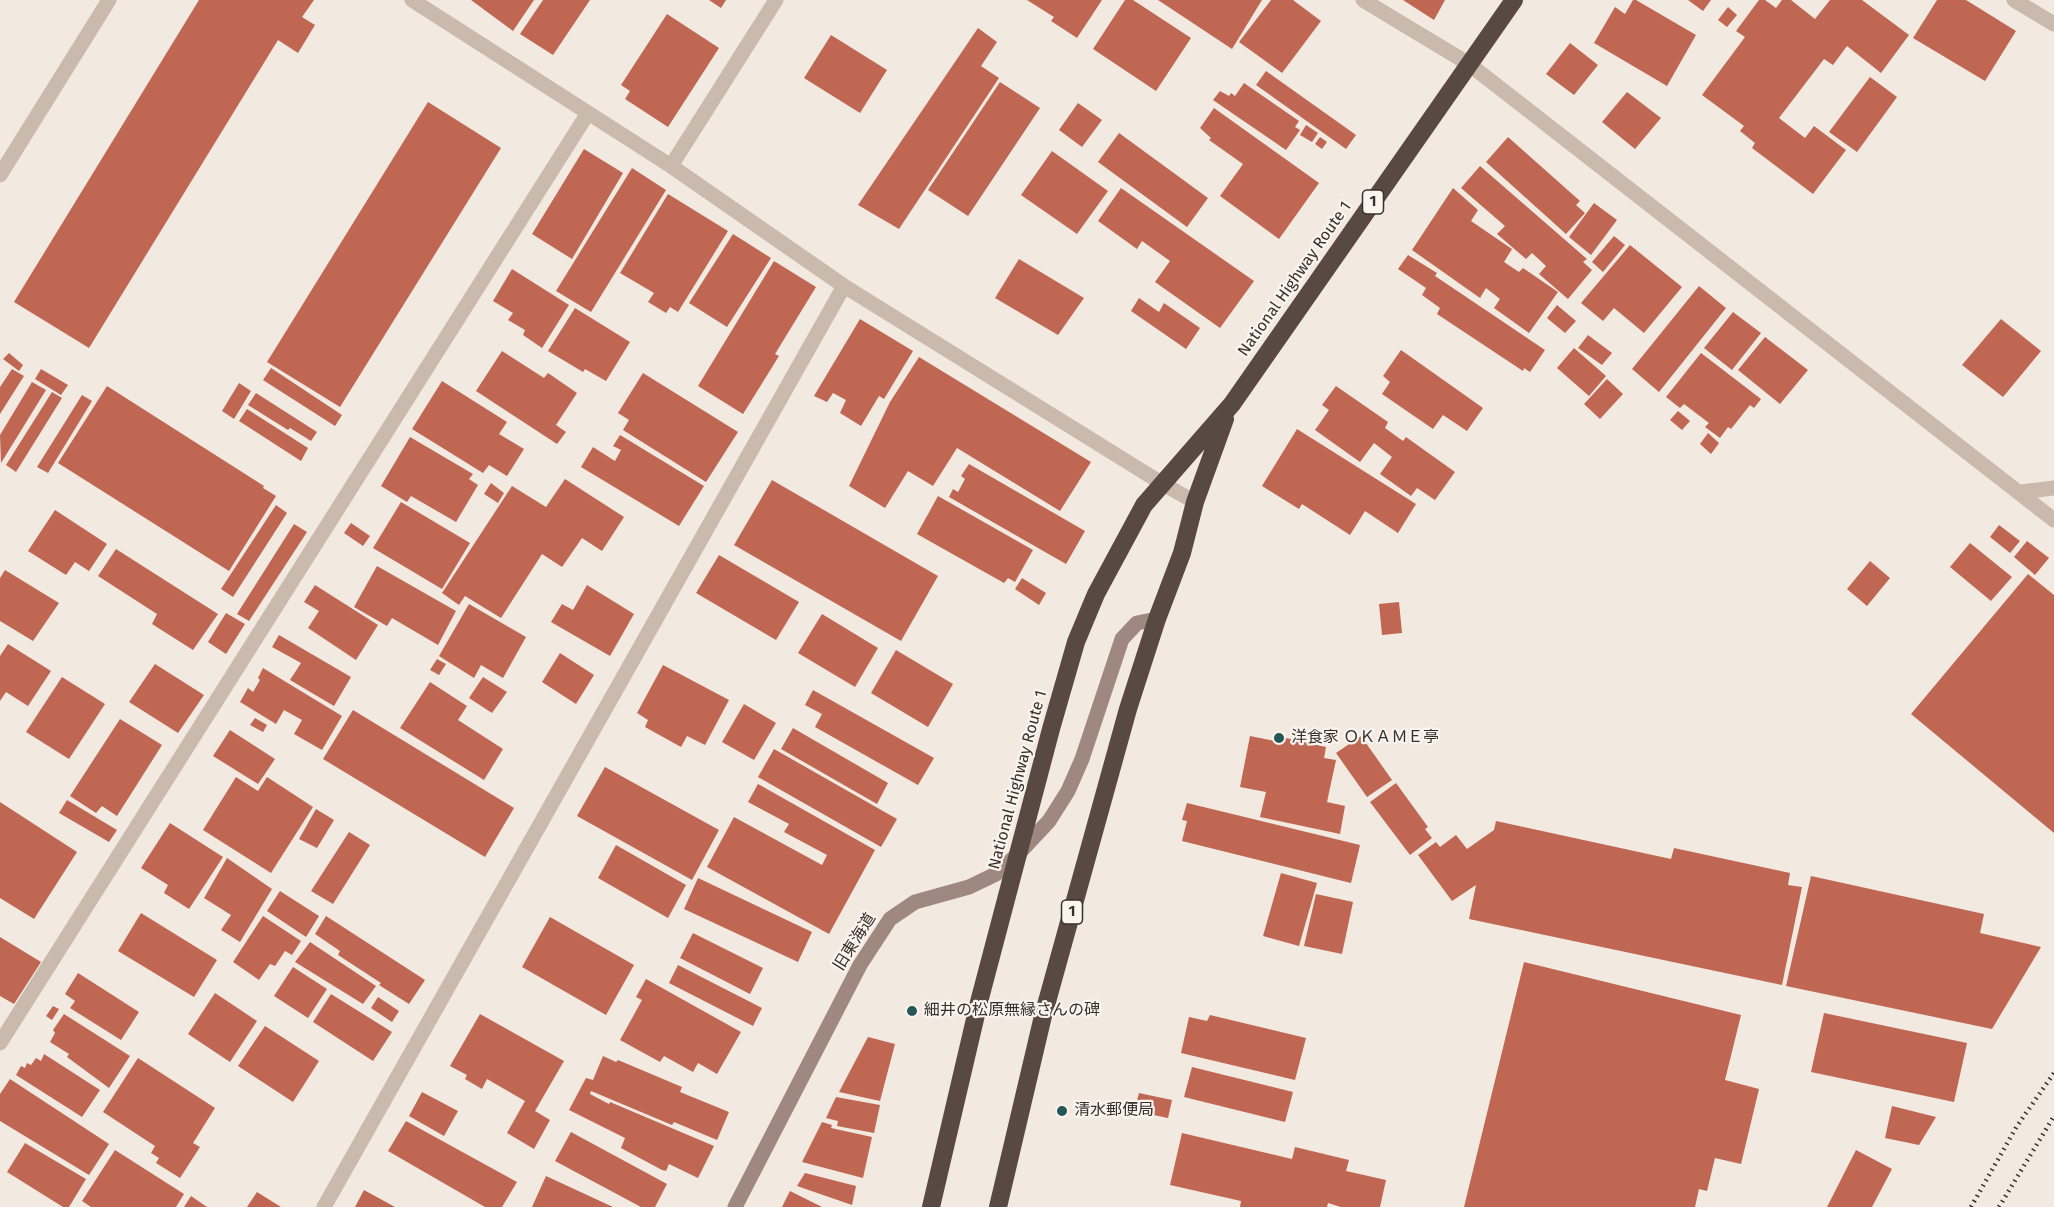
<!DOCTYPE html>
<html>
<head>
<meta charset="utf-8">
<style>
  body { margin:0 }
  canvas { display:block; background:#f2e9e1 }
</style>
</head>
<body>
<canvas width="2054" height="1207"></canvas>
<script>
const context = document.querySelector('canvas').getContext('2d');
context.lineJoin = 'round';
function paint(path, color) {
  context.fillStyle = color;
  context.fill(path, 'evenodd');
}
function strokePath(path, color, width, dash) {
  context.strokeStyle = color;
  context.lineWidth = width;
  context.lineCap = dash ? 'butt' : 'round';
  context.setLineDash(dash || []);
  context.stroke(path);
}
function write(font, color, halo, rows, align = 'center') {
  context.font = font + ' "Fira Sans","Noto Sans JP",sans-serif';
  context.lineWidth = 4.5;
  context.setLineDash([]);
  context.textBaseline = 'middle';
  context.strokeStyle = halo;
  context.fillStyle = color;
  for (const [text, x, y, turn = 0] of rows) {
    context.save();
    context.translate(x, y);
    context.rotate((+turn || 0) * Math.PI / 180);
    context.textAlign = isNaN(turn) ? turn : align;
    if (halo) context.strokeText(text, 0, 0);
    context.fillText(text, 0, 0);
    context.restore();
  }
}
const building = new Path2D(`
  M199 0H314L302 17 315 25 298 53 278 40 89 348 14 302Z
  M471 0H534L513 31Z
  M543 0H590L553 55 520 34Z
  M709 0H726L721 8Z
  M1027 0H1102L1077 38 1051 21 1054 17Z
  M1125 0H1133L1191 38 1156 91 1093 49Z
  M1158 0H1262L1232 49Z
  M1271 0H1293L1321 21 1282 73 1239 42Z
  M1403 0H1445L1434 20Z
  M1633 0H1636L1696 35 1667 86 1594 43 1615 7 1625 14Z
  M1688 0H1711L1703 11Z
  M1759 0H1765L1776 8 1782 0H1791L1815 19 1830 0H1862L1909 35 1881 73 1847 46 1833 65 1824 59 1779 118 1805 138 1814 126 1846 150 1813 194 1752 148 1755 143 1740 131 1744 126 1702 95 1745 37 1736 31Z
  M1937 0H1966L2016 31 1985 81 1913 38Z
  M1728 7 1737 15 1727 27 1718 20Z
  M667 14 719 48 668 127 625 99 630 91 621 85Z
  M978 28 997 42 981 66 999 78 899 229 858 205Z
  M831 35 887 70 860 113 804 78Z
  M1570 43 1598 65 1574 95 1546 74Z
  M1266 71 1356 135 1346 149 1256 85Z
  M1870 77 1897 97 1857 152 1829 132Z
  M1000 82 1040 108 968 216 928 190Z
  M1244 83 1299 121 1295 127 1300 130 1286 150 1213 100 1220 91 1229 96 1231 93 1235 96Z
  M1627 92 1661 118 1635 149 1602 122Z
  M428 102 501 148 340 407 267 362Z
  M1078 103 1102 120 1082 147 1059 130Z
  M1214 108 1319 183 1279 239 1220 196 1243 164 1209 140 1211 138 1200 128Z
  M1306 125 1318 133 1312 142 1300 135Z
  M1119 133 1208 198 1187 227 1098 162Z
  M1320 137 1327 142 1322 149 1315 144Z
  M1508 137 1580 201 1576 205 1585 213 1566 234 1486 162Z
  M584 149 623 173 572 259 532 234Z
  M1052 151 1108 191 1077 234 1021 195Z
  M1480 166 1587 259 1583 262 1592 270 1568 299 1539 274 1546 266 1532 253 1526 259 1497 234 1505 226 1461 188Z
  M632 168 666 190 591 312 556 291Z
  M1121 188 1254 281 1220 328 1155 282 1170 261 1142 241 1137 249 1098 221Z
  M1453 188 1478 210 1471 221 1512 249 1504 262 1519 272 1523 268 1558 292 1529 333 1494 308 1500 299 1486 288 1480 298 1412 250Z
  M668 194 728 231 678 312 670 307 666 313 648 302 654 293 620 273Z
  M1594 203 1617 220 1591 255 1569 237Z
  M733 234 771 258 727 327 689 303Z
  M1614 236 1625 245 1603 272 1592 262Z
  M1630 245 1682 287 1644 333 1614 308 1603 321 1581 303Z
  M1408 255 1437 273 1435 276 1545 350 1530 372 1524 368 1523 371 1437 314 1440 308 1422 295 1426 288 1398 269Z
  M1019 259 1084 298 1058 335 995 298Z
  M774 261 816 287 775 354 779 356 743 414 698 386Z
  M512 269 569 305 542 348 523 335 525 330 508 320 513 313 493 301Z
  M1699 286 1726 308 1659 392 1632 369Z
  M1139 298 1159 312 1164 303 1200 328 1186 349 1131 311Z
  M1557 305 1576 321 1565 333 1547 318Z
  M575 308 630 342 606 381 585 369 583 372 548 351Z
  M1733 312 1761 333 1732 370 1704 348Z
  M860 319 913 351 884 399 879 396 861 426 840 413 846 400 833 393 827 402 814 396Z
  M2001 319 2041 351 2003 397 1962 365Z
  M1588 335 1612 353 1602 365 1578 348Z
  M1765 337 1808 370 1780 404 1738 370Z
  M1574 348 1606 376 1589 396 1557 368Z
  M1401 350 1483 408 1467 431 1443 415 1433 429 1382 394 1390 382 1383 376Z
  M502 351 544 378 548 373 577 393 556 425 566 432 557 444 476 391Z
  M9 353 23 365 19 371 3 359Z
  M1701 353 1761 399 1754 408 1750 405 1731 429 1728 427 1720 438 1705 427 1709 423 1684 404 1680 408 1666 397Z
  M919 357 1091 462 1060 511 957 448 933 486 908 471 885 508 849 486 890 402Z
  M271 368 342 415 335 426 263 380Z
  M12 369 24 376 0 414V387Z
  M41 369 68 385 61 395 35 379Z
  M643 373 738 432 706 482 623 430 629 420 618 413Z
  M1607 379 1623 394 1600 419 1584 404Z
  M442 381 507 422 499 434 524 449 507 476 489 465 483 473 412 429Z
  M32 382 46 390 1 463 0 435Z
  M239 383 251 391 234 419 222 411Z
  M107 386 264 486 263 488 276 496 229 571 58 463Z
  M1336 386 1388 422 1385 428 1403 441 1406 437 1455 472 1435 500 1417 488 1411 496 1380 474 1392 457 1374 443 1360 462 1315 430 1329 410 1322 405Z
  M52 392 62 398 16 472 6 465Z
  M256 393 317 432 311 441 290 428 288 430 248 405Z
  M82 395 92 401 48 473 37 467Z
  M247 409 308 448 301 461 239 421Z
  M1678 411 1690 421 1682 430 1670 420Z
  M1297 429 1416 504 1398 533 1365 511 1350 535 1302 504 1299 509 1262 486Z
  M1708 433 1719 443 1711 454 1700 444Z
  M620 435 704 486 679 526 581 467 593 447 615 461 621 450 613 446Z
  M410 437 473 474 469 479 478 485 456 522 411 496 407 502 381 486Z
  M969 464 1085 531 1066 564 949 497 953 489 958 492 965 479 961 476Z
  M565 479 624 517 602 551 582 538 562 567 542 554 501 618 465 596 459 605 442 593 512 486 546 507Z
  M772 480 938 576 901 641 734 545Z
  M491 483 504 493 498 503 484 494Z
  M938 496 1033 550 1015 582 1008 578 1004 583 917 534Z
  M401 502 470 543 442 589 373 548Z
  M276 505 287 513 233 597 221 589Z
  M55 510 107 544 89 571 75 562 66 575 28 551Z
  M351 523 370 536 363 546 344 533Z
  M294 524 307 532 249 621 237 614Z
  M1999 525 2020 541 2010 553 1990 537Z
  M2027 541 2049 558 2035 575 2014 557Z
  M1970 543 2012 577 1991 601 1950 567Z
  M116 549 218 614 193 650 152 624 157 614 98 576Z
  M719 555 799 602 776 640 696 593Z
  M1870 561 1890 578 1867 606 1847 589Z
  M377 566 456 611 438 645 392 618 387 626 354 607Z
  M5 570 59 603 33 641 0 621V578Z
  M2028 574 2054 595V833L1911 714Z
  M1022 578 1046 593 1039 605 1015 589Z
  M315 585 378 625 356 660 308 628 319 611 304 602Z
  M587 585 634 614 610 656 551 622 562 604 573 610Z
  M1399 602 1402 633 1382 635 1379 604Z
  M469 604 526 637 503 678 481 665 474 678 439 656Z
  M226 613 245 624 226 654 208 642Z
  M822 614 878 648 855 687 798 653Z
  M279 635 351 677 334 706 290 680 301 663 272 647Z
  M8 644 51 671 28 706 6 692 0 701V656Z
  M896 650 953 684 928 727 871 693Z
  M560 653 594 675 576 704 542 682Z
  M437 659 446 664 439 675 430 670Z
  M155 664 204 695 178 733 129 702Z
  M663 665 729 700 705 745 687 736 681 747 645 727 648 720 637 713Z
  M263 668 342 716 322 750 294 734 302 720 284 710 276 724 240 702 248 688 253 692 260 680 258 678Z
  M62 677 105 704 69 759 26 732Z
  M483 677 507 692 492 713 469 698Z
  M430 682 467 706 458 720 503 749 484 780 400 728Z
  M813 690 934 758 918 785 815 727 822 714 805 705Z
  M744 704 776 723 754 760 722 742Z
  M353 710 514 808 485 857 323 759Z
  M255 718 267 725 263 732 250 725Z
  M120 719 162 745 117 816 102 806 96 813 70 796Z
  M793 728 888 783 877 804 781 749Z
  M230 730 275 759 258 784 213 756Z
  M1250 736 1280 742 1281 737 1326 747 1324 758 1336 760 1327 802 1345 806 1340 834 1260 817 1266 792 1240 787Z
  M1361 736 1392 780 1367 797 1336 753Z
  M774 749 897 819 881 847 758 777Z
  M605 767 719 830 692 880 577 816Z
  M236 777 258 791 267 777 313 807 271 873 203 830Z
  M1396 783 1428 827 1425 829 1432 838 1410 855 1370 802Z
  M758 784 875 850 829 934 707 867 734 817 822 865 827 855 784 832 789 824 748 802Z
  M67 800 117 830 109 842 59 813Z
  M0 802 77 852 34 919 0 898Z
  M1187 803 1360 845 1351 883 1182 841 1187 821 1182 820Z
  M316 809 334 820 317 848 299 839Z
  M1496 821 1671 859 1674 848 1790 873 1788 885 1802 887 1782 985 1469 919 1476 885 1452 901 1418 855 1436 842 1440 847 1456 835 1467 849 1494 830Z
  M170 823 223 857 189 909 164 893 168 885 141 868Z
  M349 832 370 845 333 904 311 891Z
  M616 845 686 885 668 918 598 878Z
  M227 858 272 889 240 942 221 930 231 915 204 898Z
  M1281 873 1317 883 1299 946 1263 936Z
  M1811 876 1984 914 1980 933 2041 947 1992 1029 1786 986Z
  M698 878 812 932 798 962 684 909Z
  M280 891 319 916 306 937 267 911Z
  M1316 894 1353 902 1342 954 1304 946Z
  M141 913 217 960 194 997 118 951Z
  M263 916 301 941 292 955 285 951 275 966 270 964 259 980 233 962Z
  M326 916 425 980 409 1004 379 985 381 983 338 955 340 951 315 934Z
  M550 917 634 965 606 1015 522 967Z
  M693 933 763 968 750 994 680 958Z
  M0 937 41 962 14 1004 0 996Z
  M310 942 376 986 363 1004 295 962Z
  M1524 962 1741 1015 1725 1080 1759 1089 1741 1164 1715 1158 1707 1191 1699 1189 1695 1207H1464Z
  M678 965 762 1008 753 1026 669 983Z
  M293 967 327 989 308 1018 274 996Z
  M78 973 139 1012 121 1040 70 1008 75 1001 65 994Z
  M646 979 741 1032 717 1074 698 1063 693 1072 664 1056 660 1062 620 1040 642 1000 636 997Z
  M215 993 257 1021 230 1062 188 1034Z
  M331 994 392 1032 373 1061 313 1022Z
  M378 997 399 1011 392 1022 371 1008Z
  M53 1006 59 1009 52 1020 46 1016Z
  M1824 1013 1967 1043 1954 1102 1811 1072Z
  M64 1014 130 1056 109 1088 67 1057 69 1054 50 1042 55 1033 53 1030Z
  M480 1014 564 1061 535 1111 550 1120 534 1149 507 1133 525 1101 487 1079 482 1089 465 1079 467 1075 450 1066Z
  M1210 1015 1306 1038 1295 1080 1181 1053 1189 1017 1207 1021Z
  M265 1026 319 1061 293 1102 238 1066Z
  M868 1037 895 1044 880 1101 839 1092Z
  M44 1054 100 1090 82 1117 16 1075 21 1066 25 1068 27 1063 31 1065 36 1058 41 1061Z
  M603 1056 616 1062 618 1060 682 1087 680 1092 729 1112 717 1140 674 1122 672 1125 591 1091 590 1094 609 1104 610 1102 714 1146 698 1178 669 1164 666 1171 662 1170 621 1148 625 1138 569 1110 586 1078 593 1080Z
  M138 1058 215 1108 193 1143 200 1147 180 1178 156 1163 159 1158 151 1153 155 1146 103 1112Z
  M1192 1067 1293 1092 1285 1122 1184 1097Z
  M10 1079 109 1144 89 1175 0 1121V1094Z
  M422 1092 458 1111 444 1136 409 1116Z
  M1139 1093 1172 1100 1168 1118 1134 1111Z
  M836 1097 880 1105 874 1133 837 1126 838 1121 826 1118Z
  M1892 1106 1936 1117 1919 1145 1885 1138Z
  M406 1121 517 1182 502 1207H485L388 1151Z
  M822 1122 832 1125 831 1128 872 1137 863 1178 802 1162Z
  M571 1132 667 1184 655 1207H641L555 1161Z
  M1182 1133 1292 1159 1295 1147 1349 1160 1346 1171 1386 1180 1380 1207H1341L1328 1203 1327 1207H1240L1241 1201 1170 1185Z
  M25 1143 86 1179 69 1207H63L7 1172Z
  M115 1150 184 1194 176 1207H91L82 1201Z
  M1856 1150 1892 1169 1872 1207H1827Z
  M805 1173 856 1186 852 1205 797 1186Z
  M546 1176 613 1207H532Z
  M364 1190 395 1207H355Z
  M790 1191 822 1207H782Z
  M257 1192 281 1207H247Z
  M191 1196 207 1207H184Z`);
const street = new Path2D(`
  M412 0 671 166 844 286 1163 484 1195 502
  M1363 0 1469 64 2054 520
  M2014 0 2054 24
  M671 166 776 0
  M0 175 109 0
  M2021 492 2054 488
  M0 1043 588 113
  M324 1207 844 286`);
const secondary = new Path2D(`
  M735 1207 860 965 890 919 915 902 969 887 996 874 1019 853 1049 821 1068 791 1082 759 1122 639 1137 623 1157 619`);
const highway = new Path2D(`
  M931 1207 979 1002 1051 729 1076 642 1096 594 1144 505 1232 404 1514 0
  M998 1207 1043 1016 1128 709 1157 619 1182 553 1195 502 1225 419`);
const rail = new Path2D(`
  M1971 1207 2017 1126 2054 1073
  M1999 1207 2054 1116`);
const markers = [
  [1279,738,6,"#235758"],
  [912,1011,6,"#235758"],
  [1062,1111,6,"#235758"]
];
const shields = [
  [1373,202,21],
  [1072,912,21]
];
const shieldNames = [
  ["1",1373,202],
  ["1",1072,912]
];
const streetNames = [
  ["National Highway Route 1",1295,279,-55],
  ["National Highway Route 1",1018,780,-75],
  ["旧東海道",855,942,-58]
];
const poiNames = [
  ["洋食家 ＯＫＡＭＥ亭",1291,738],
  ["細井の松原無縁さんの碑",924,1011],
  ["清水郵便局",1074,1111]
];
paint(building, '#bf6753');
strokePath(street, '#cab9ad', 15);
strokePath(secondary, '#9e887f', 15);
strokePath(highway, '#594943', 18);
strokePath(rail, '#392f2b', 4.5, [1.5, 4.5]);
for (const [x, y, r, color] of markers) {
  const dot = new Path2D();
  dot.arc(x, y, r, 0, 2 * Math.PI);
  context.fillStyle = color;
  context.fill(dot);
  strokePath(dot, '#faf4ee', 2);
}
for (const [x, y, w] of shields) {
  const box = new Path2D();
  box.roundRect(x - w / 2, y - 12, w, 24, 4.5);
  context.fillStyle = '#faf4ee';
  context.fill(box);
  strokePath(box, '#392f2b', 1.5);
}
write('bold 15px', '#392f2b', null, shieldNames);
write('16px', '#392f2b', '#faf4ee', streetNames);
write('16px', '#392f2b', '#faf4ee', poiNames, 'left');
</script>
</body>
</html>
